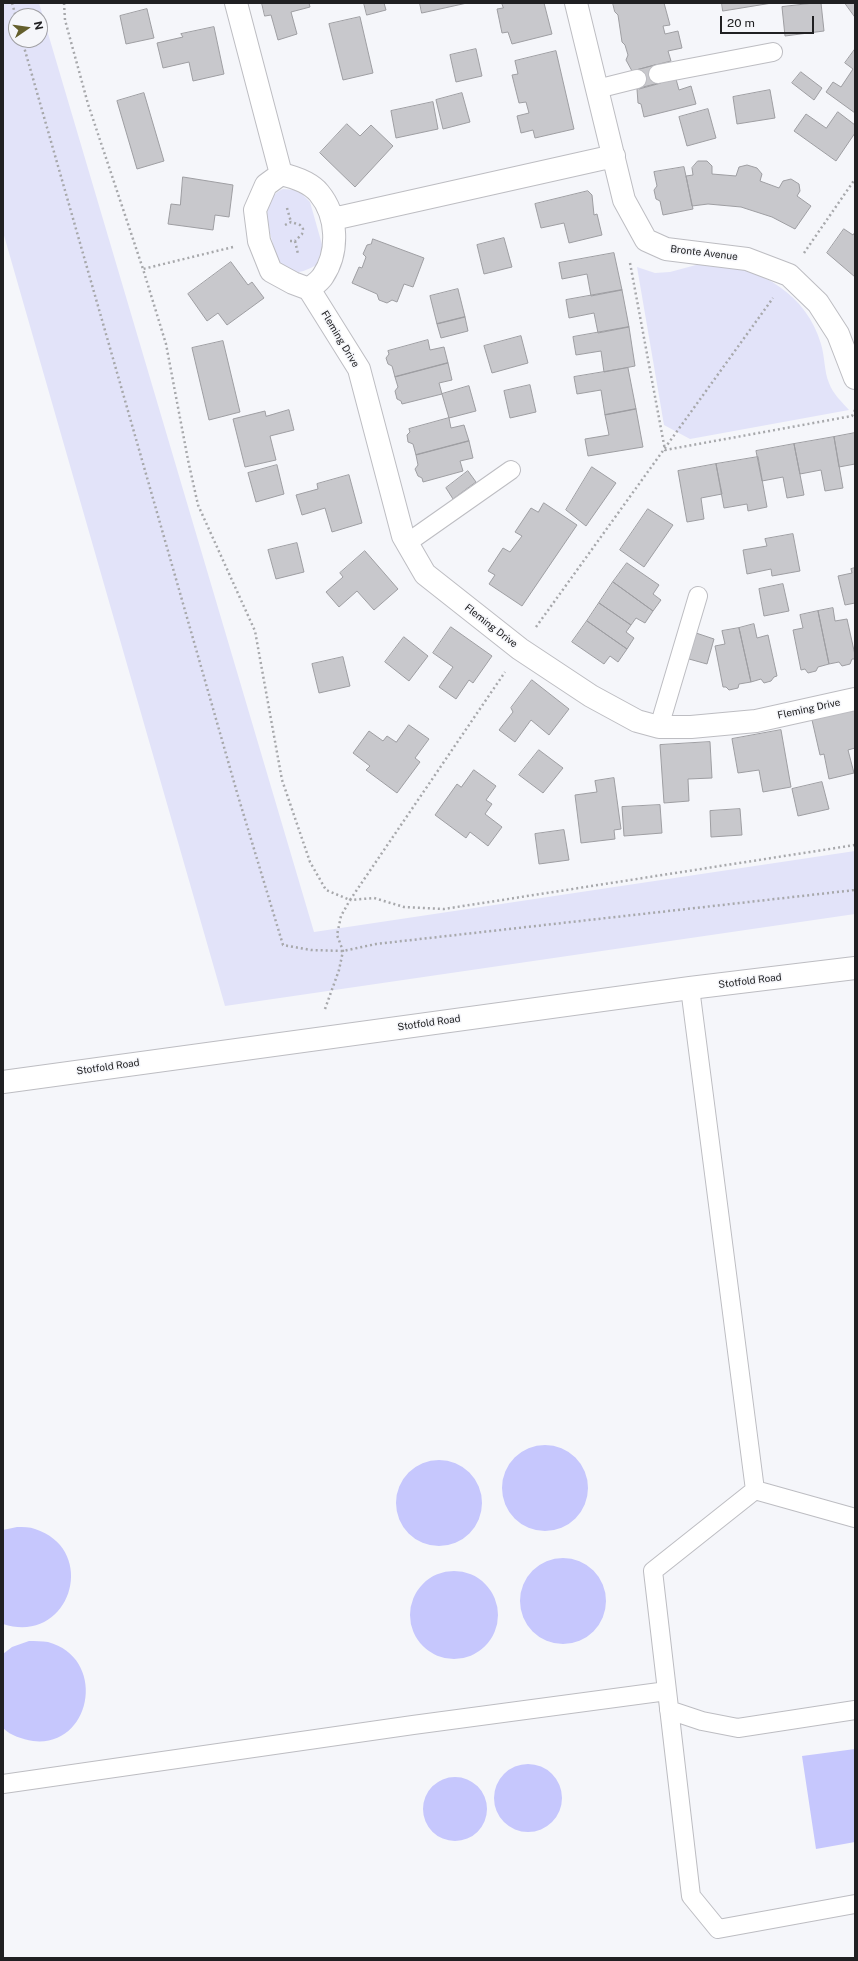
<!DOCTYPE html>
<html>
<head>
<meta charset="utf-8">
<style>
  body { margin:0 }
  #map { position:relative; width:858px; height:1961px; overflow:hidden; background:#f5f6fa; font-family:"Public Sans",sans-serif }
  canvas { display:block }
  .frame { position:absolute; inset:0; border:4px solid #202022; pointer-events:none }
  .north { position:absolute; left:8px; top:8px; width:40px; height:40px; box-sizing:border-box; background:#f5f6fa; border:1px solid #a0a0a4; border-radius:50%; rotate:77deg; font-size:11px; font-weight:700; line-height:16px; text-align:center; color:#202022 }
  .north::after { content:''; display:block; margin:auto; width:14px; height:18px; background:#645f2c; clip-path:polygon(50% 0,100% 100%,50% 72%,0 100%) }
  .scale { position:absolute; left:720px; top:16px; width:94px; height:18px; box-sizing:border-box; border:2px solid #202022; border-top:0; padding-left:5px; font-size:12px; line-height:14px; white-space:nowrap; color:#202022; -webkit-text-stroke:3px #f5f6fa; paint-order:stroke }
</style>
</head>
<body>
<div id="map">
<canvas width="858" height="1961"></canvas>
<div class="frame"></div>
<div class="north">N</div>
<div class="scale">20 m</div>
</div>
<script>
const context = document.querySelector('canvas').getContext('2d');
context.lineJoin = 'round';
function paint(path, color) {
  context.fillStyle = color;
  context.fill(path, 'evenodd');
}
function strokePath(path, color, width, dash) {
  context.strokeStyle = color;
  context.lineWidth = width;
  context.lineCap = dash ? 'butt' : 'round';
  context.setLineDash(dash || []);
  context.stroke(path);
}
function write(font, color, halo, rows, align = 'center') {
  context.font = font + ' "Public Sans",sans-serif';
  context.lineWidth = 3;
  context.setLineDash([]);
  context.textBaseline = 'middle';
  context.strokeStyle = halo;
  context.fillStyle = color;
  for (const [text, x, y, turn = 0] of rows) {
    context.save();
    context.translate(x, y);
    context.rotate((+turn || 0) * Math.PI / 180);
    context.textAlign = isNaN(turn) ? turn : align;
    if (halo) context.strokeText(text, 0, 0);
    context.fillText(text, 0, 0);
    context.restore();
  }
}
const green = new Path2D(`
  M3 3H39L314 932 855 851V914L225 1006 3 232ZM16 16H40V40H16Z
  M283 189 295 190 303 195 310 202 323 248 316 265C301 274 290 276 278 261 273 238 254 202 283 189Z
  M713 264C762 268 807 295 821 344 825 357 824 371 829 383 833 394 842 402 849 410L690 439 664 425 637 267 655 273 670 272 696 265Z`);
const water = new Path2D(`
  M502 1488a43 43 0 1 1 86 0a43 43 0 1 1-86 0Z
  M396 1503a43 43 0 1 1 86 0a43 43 0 1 1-86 0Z
  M17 1527C23 1527 30 1527 35 1529 100 1550 70 1646 3 1624V1530Z
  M520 1601a43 43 0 1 1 86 0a43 43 0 1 1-86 0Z
  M410 1615a44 44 0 1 1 88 0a44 44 0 1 1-88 0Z
  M29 1641C35 1641 42 1641 48 1642 108 1658 92 1748 33 1741 22 1739 11 1736 3 1728V1654L12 1647Z
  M855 1749V1842L816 1849 802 1756Z
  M494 1798a34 34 0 1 1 68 0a34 34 0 1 1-68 0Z
  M423 1809a32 32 0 1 1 64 0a32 32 0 1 1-64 0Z`);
const building = new Path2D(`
  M262 3H309L310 7 291 12 297 34 278 40 271 15 265 16Z
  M364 3H384L386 10 367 15Z
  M420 3H467L422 13Z
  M502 3H544L552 34 512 44 508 32 502 33 497 9 503 8Z
  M613 3H664L670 25 663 26 665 34 678 31 682 48 668 51 671 61 632 71 626 60 628 55 625 45 622 42 618 15 615 12Z
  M722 3H772L723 11Z
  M814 3H821L824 31 785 36 782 7Z
  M845 3H855V17Z
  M147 9 154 38 126 44 120 16Z
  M360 17 373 73 343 80 329 24Z
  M214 27 224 74 193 81 189 62 163 68 157 43 183 37 181 34Z
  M476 49 482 76 456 82 450 55Z
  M855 49V113L826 92 833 82 841 87 853 69 845 63Z
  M556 51 574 129 535 138 533 130 521 133 517 116 529 113 526 102 519 103 512 75 518 74 515 61Z
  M656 65 661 83 639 89 634 71Z
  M801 72 822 88 814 100 792 83Z
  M676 79 679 90 691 86 696 104 644 117 641 104 638 103 637 89Z
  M770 90 775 118 737 124 733 97Z
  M144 93 164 161 137 169 117 101Z
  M462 93 470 122 443 129 436 100Z
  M433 102 438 129 396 138 391 111Z
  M708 109 716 138 687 146 679 117Z
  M838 112 855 125V133L836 161 794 131 806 114 826 128Z
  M347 124 360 136 371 125 393 146 355 187 320 153Z
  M698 161H707L712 166V174L736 176 739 167 747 165 757 168 762 174 760 181 779 188 783 181 791 179 799 184 800 191 797 196 811 206 795 229 772 217 741 207 708 204 692 206 686 176 693 175 692 168Z
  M684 167 693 209 663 215 660 201 656 199 654 190 657 186 654 172Z
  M183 177 233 185 229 217 215 215 213 230 168 224 171 204 180 205Z
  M588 191 592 195 594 215 597 214 602 235 569 243 564 223 541 228 535 204Z
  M844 229 853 235 855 232V277L827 253Z
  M504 238 512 267 484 274 477 245Z
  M373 239 424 258 413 287 404 284 397 302 392 300 387 303 379 300 377 294 352 283 359 267 362 268 366 257 363 254 367 245 371 244Z
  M614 253 622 290 591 296 587 274 562 279 559 263Z
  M231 262 248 285 252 282 264 298 227 325 218 313 207 321 188 294Z
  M458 289 465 317 437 324 430 296Z
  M622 290 629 327 598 333 594 313 569 318 566 300Z
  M465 317 468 331 441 338 437 324Z
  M629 327 635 366 604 372 601 351 576 355 573 337Z
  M521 336 528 363 492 373 484 346Z
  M428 340 430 350 444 347 448 363 395 377 392 366 388 364 386 358 389 354 388 351Z
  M223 341 240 412 209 420 192 348Z
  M448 363 452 380 439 383 442 394 402 404 401 401 397 399 395 391 398 387 395 377Z
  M628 368 636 409 605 415 601 390 577 394 574 377Z
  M530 385 536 412 510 418 504 391Z
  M469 386 476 411 449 418 442 394Z
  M636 409 643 447 588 456 585 439 609 435 605 415Z
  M289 410 294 430 270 436 276 460 245 467 233 419 265 411 266 416Z
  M449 418 451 428 464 425 469 441 416 455 413 444 408 442 407 435 410 432 409 429Z
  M855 433V464L839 467 834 437Z
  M834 437 843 488 825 491 821 470 800 474 794 444Z
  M469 441 473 458 460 461 463 471 423 482 422 478 418 476 415 469 418 465 416 455Z
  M794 444 804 495 787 498 783 477 762 481 756 451Z
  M758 457 767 507 748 511 747 504 724 508 716 464Z
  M716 464 722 494 701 498 704 519 687 522 678 471Z
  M277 465 284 494 256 502 248 473Z
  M592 467 616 483 586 526 566 510Z
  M468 471 476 482 453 499 446 488Z
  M349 475 362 523 332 532 325 508 302 515 296 495 318 489 317 484Z
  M544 503 577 525 522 606 489 584 495 575 488 571 503 548 510 552 522 536 515 532 531 508 538 512Z
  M648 509 673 525 644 567 620 550Z
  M793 534 800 571 772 576 771 569 747 574 743 550 767 546 765 539Z
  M297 543 304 572 276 579 268 550Z
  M365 551 398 589 374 610 357 591 339 607 326 592 343 577 340 573Z
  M627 563 659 585 653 594 661 600 653 611 613 582Z
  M855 568V603L845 605 838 576 852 573 851 569Z
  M613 582 653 611 645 623 636 618 631 625 599 603Z
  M783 584 789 611 764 616 759 589Z
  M599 603 631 625 626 632 634 638 627 649 587 621Z
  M833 608 835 621 847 619 855 655V659H852L850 664 842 666 839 662 829 664 818 611Z
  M818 611 829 664 818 667 816 671 808 673 805 669 801 670 793 630 803 628 800 615Z
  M587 621 627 649 618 662 610 656 604 664 572 642Z
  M754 624 757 638 768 635 777 676 774 677 771 681 764 683 761 679 751 682 739 628Z
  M451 627 492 656 473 683 469 680 456 699 439 687 453 667 433 653Z
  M739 628 751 682 739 684 738 688 729 690 726 687H723L715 646 725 644 722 631Z
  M696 633 714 639 707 664 689 659Z
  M404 637 428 656 409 681 385 662Z
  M343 657 350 686 319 693 312 664Z
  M532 680 569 709 549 735 531 720 515 742 499 730 513 712 511 708Z
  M855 710V748L848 750 854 773 829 779 824 754 820 755 812 720Z
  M409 725 429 739 415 758 420 762 397 793 366 770 370 766 353 753 369 731 383 741 387 736 396 742Z
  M781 730 791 787 763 792 759 770 738 773 732 739Z
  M710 742 712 778 688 779 689 801 664 803 660 745Z
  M539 750 563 768 543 793 519 775Z
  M474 770 496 786 486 800 492 804 485 814 502 827 488 846 470 832 466 838 435 815 457 784 461 787Z
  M614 778 621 829 614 830 615 839 581 843 575 795 597 792 595 781Z
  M822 782 829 809 798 816 792 789Z
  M660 805 662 833 624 836 622 807Z
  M740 809 742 835 711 837 710 811Z
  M564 830 569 860 539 864 535 834Z`);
const path = new Path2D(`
  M12 3 16 17
  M64 3 65 20 88 104 143 269
  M22 40 238 796 283 945 311 950 343 951 376 944 855 890
  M287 208 291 222
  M285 225 291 222 300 225 303 229 302 234 295 241
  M290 241H295L298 254
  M233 247 143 269 166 344 188 460 198 505 255 631 282 780 310 862 326 890 350 900 505 672
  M804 253 855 179
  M630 263 665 450 852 416 855 410
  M536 627 773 298
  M325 1009 339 970 343 951 337 935 341 916 350 900 374 898 404 907 444 909 855 845`);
const lane = new Path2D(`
  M658 74 773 52
  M597 89 637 79
  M407 543 511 470
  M659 727 698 596
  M690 988 755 1490
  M755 1490 653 1571 691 1896 718 1929 855 1904
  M755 1490 855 1518
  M669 1710 702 1721 738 1728 855 1710
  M3 1784 413 1725 667 1691`);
const street = new Path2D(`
  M236 3 281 174
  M576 3 624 200 646 240 666 249 747 259 789 275 818 303 838 334 855 378
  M281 174C294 177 310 182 319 193 338 216 339 252 323 276 320 281 314 285 309 289L293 283 271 271 259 241 255 210 266 185Z
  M333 219 614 156
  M309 289 359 369 403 536 425 574 520 649 591 696 637 721 659 727H691L756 721 855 699`);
const secondary = new Path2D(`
  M3 1082 690 988 855 968`);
const streetNames = [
  ["Bronte Avenue",704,253,7],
  ["Fleming Drive",340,339,59],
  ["Fleming Drive",491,626,38],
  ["Fleming Drive",809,709,-12],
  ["Stotfold Road",750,981,-7],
  ["Stotfold Road",429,1023,-8],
  ["Stotfold Road",108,1067,-8]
];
paint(green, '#e2e3f9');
paint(water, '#c6c7fd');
paint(building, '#c8c8cc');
strokePath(building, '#9e9ea2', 1);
strokePath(lane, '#bdbdc2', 20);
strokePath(street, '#bdbdc2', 24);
strokePath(secondary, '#bdbdc2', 24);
strokePath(path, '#a7a8ab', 2.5, [2, 3]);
strokePath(lane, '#fff', 18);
strokePath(street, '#fff', 22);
strokePath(secondary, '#fff', 22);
write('10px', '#202022', '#f5f6fa', streetNames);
</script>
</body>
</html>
